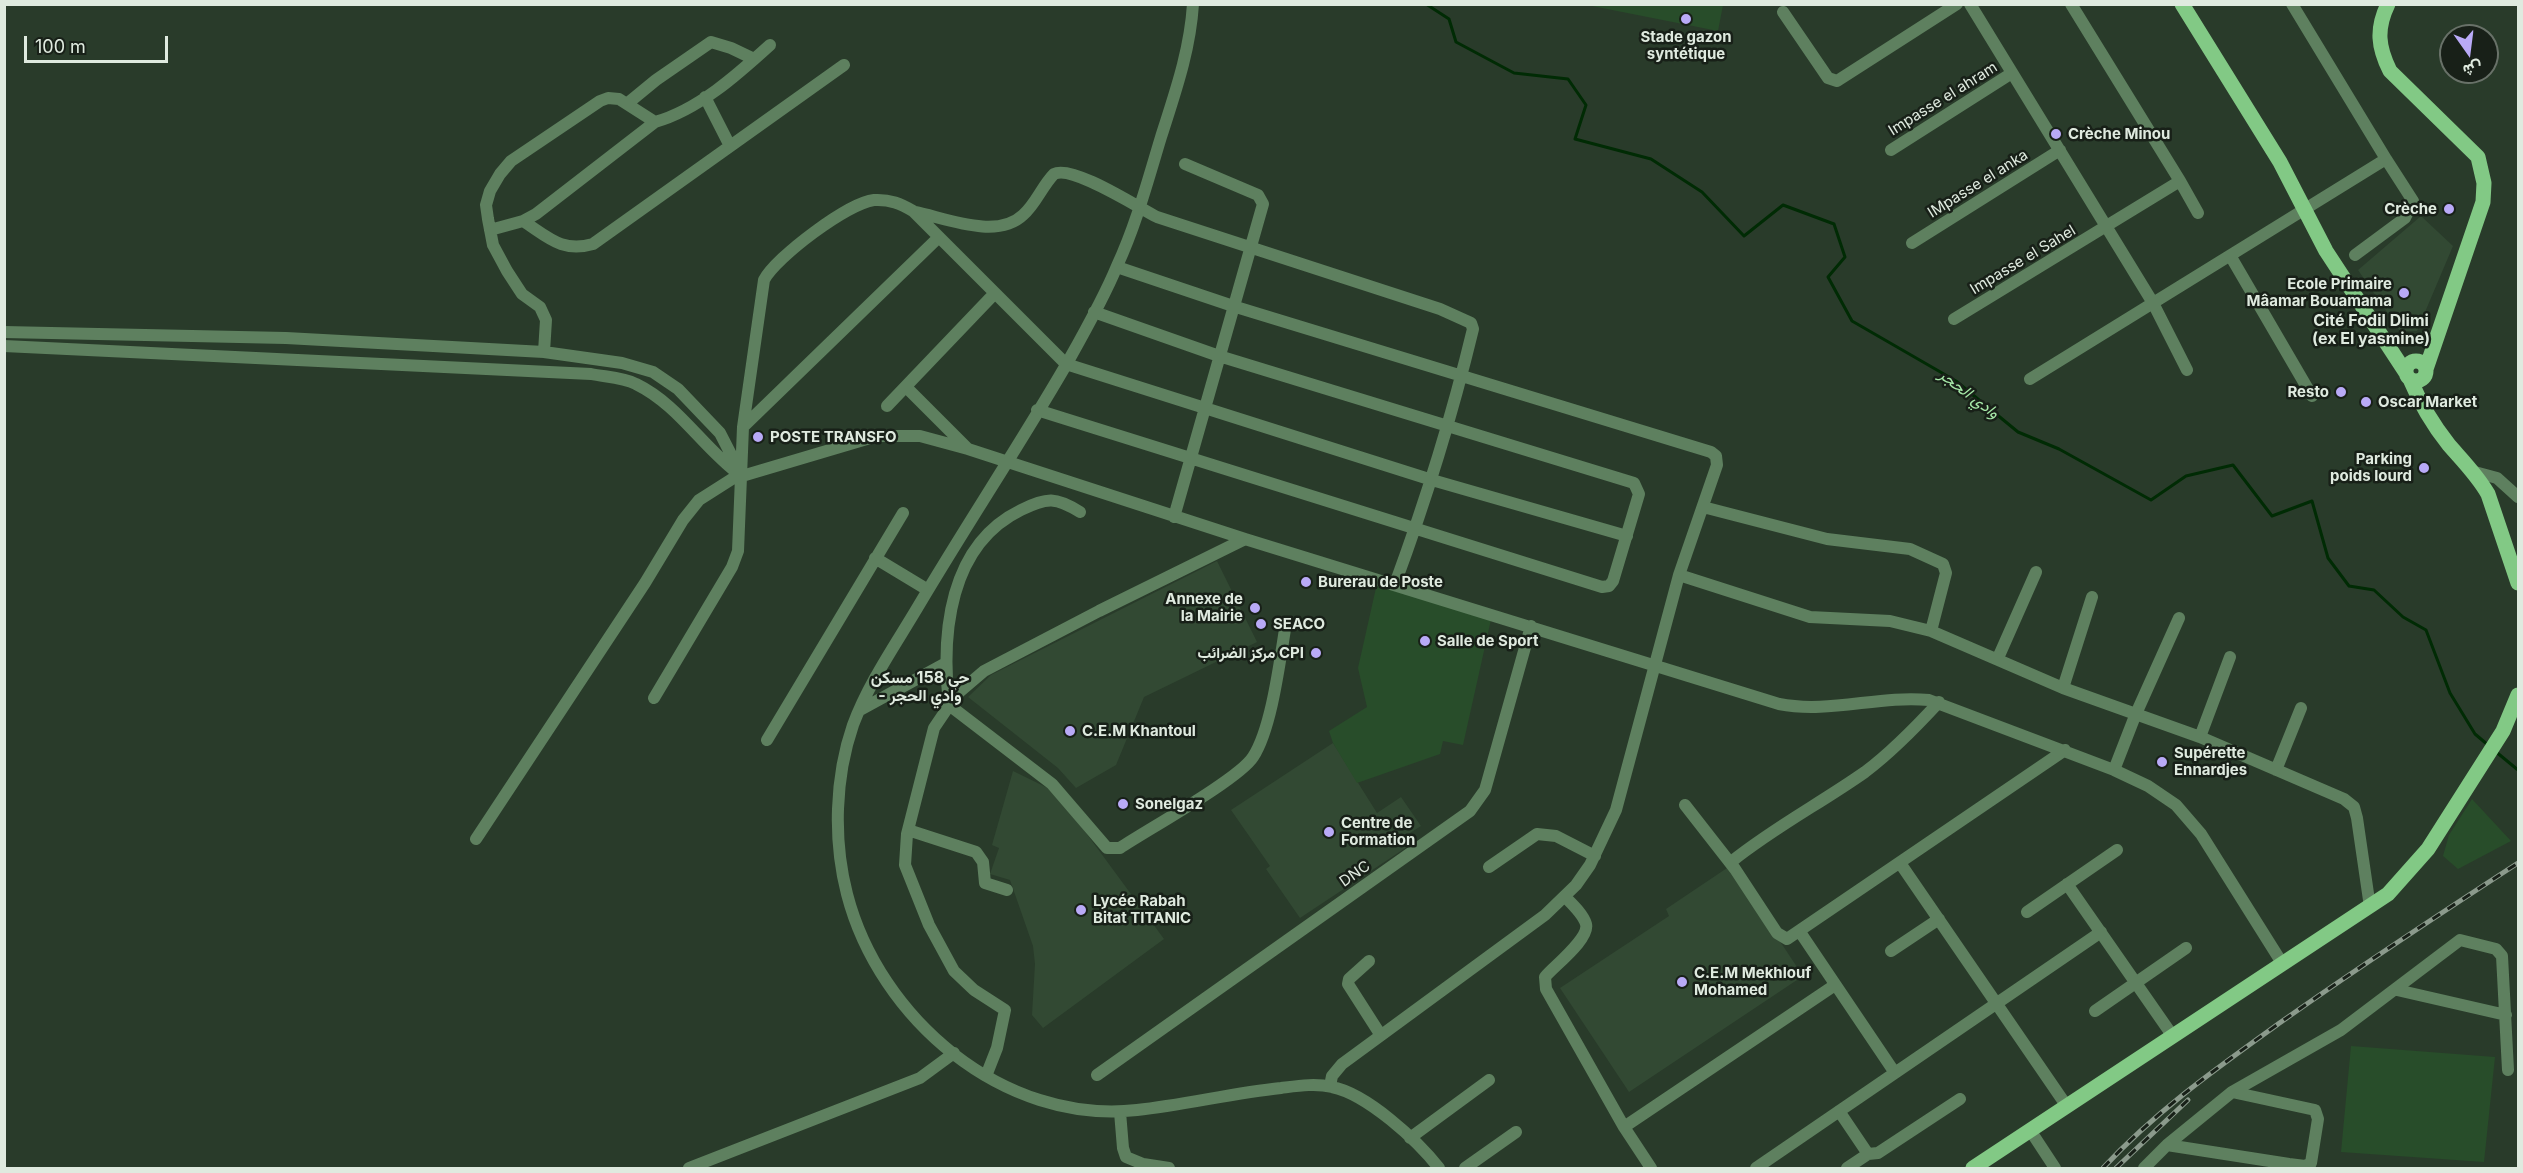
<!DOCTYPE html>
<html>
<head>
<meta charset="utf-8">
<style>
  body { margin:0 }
  #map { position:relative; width:2523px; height:1173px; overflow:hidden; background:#293b2a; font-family:Inter,Vazirmatn,sans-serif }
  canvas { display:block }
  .frame { position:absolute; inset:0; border:6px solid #dfeadf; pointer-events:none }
  .north { position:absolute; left:2439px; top:24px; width:60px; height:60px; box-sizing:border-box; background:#182018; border:2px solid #687168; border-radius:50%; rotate:166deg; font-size:16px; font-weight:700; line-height:24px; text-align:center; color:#dfeadf }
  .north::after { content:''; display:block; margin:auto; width:21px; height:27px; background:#b9aaf7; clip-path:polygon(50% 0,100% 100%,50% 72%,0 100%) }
  .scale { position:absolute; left:24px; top:36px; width:144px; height:27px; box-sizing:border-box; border:3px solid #dfeadf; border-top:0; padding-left:8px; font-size:18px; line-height:21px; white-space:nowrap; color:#dfeadf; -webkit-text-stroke:4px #182018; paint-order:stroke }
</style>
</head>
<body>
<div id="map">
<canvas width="2523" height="1173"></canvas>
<div class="frame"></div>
<div class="north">ش</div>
<div class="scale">100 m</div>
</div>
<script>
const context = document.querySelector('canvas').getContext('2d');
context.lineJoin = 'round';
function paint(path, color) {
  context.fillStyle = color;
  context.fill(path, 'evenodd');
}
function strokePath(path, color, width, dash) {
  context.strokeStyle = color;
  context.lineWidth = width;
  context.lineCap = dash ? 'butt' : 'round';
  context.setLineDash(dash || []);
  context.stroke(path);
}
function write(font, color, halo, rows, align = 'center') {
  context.font = font + ' Inter,Vazirmatn,sans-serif';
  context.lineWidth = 5;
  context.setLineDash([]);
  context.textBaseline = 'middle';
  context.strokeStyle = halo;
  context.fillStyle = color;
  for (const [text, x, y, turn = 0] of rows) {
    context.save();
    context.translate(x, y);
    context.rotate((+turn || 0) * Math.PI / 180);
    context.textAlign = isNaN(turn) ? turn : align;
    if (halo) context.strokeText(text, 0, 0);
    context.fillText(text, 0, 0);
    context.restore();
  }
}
const built = new Path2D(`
  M2421 216 2453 246 2417 331H2400L2358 270Z
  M1217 561 1257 642 1144 697 1116 765 1076 788 1058 768 968 697 991 675Z
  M1333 743 1377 813 1401 797 1421 826 1402 838 1407 847 1300 918 1266 869 1270 866 1231 810Z
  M1013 771 1056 792 1164 939 1043 1028 1032 1015 1035 964 1033 946 1010 880 990 874 999 848 992 845Z
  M1730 866 1803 976 1629 1092 1560 988 1669 916 1666 909Z`);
const green = new Path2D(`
  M1587 5V4L1723 5 1718 31Z
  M1378 579 1492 615 1463 745 1443 741 1440 754 1357 783 1333 743 1329 731 1367 707 1358 668Z
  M2472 799 2511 841 2458 869 2443 856 2449 835Z
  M2351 1046 2495 1057 2484 1162 2341 1152Z`);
const stream = new Path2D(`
  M1426 4 1449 19 1456 42 1514 73 1568 79 1586 105 1575 139 1651 159 1702 192 1744 236 1783 205 1834 224 1845 257 1828 277 1852 321 1956 381 2018 432 2059 449 2151 500 2186 476 2233 465 2272 516 2312 501 2328 558 2349 586 2374 590 2403 617 2426 630 2450 693 2475 734 2488 745
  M2495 751 2518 770`);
const minor = new Path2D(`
  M1193 4C1190 51 1175 93 1161 137 1148 180 1136 225 1117 266 1103 300 1084 333 1066 365 1019 446 967 524 919 605 896 644 869 682 853 725 835 777 833 840 847 894 879 1018 1003 1125 1137 1110 1185 1105 1232 1093 1281 1088 1297 1086 1315 1083 1332 1087 1367 1094 1417 1140 1439 1168
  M1970 4 2153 303 2386 159 2292 4
  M1783 12 1828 78 1837 81 1957 4
  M705 97 730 146
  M628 103 656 80 711 42 731 48 754 59
  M1891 150 2012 73
  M2180 181 2198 213
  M915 212C945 218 997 240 1023 215 1036 204 1042 186 1054 174 1072 164 1139 208 1157 217L1440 309 1471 323 1473 329C1452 416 1426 500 1395 584
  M523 221C548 237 562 253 593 244L844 65
  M490 230 523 221 536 214 655 122
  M1912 243 2060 150
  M2355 255 2405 218 2413 201 2386 159
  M2231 257 2312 396
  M1117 267 1236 307 1711 452 1716 456 1717 465 1679 575 1616 810 1590 865 1576 885 1545 915 1342 1064 1332 1076 1330 1086
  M1954 319 2180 181 2071 4
  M4 332 286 338 544 352 622 363 653 372 678 389 720 433 740 472
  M4 346 591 374C605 377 623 377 636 384 679 405 702 447 740 475
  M544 352 546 320 540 307 522 294 507 271 493 245 488 219 486 205 490 191 500 174 511 161 600 101 608 98 619 99 655 122C698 110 737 75 770 45
  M2030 379 2153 303 2187 370
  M906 387 967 448
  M887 406 995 293
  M1037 410 1602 587 1609 586 1613 581 1639 494 1634 483 1219 356 1094 312
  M743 427 939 237
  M2471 471 2497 478 2518 497
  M1703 507 1827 539 1910 549 1943 564 1946 573 1931 631
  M1080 512C1056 497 1047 497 1021 510 949 545 941 633 949 705L1052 784 1107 848H1120C1147 830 1239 779 1253 757 1272 728 1280 659 1286 623
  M1174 517 1263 204 1258 195 1185 164
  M875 558 928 590
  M1679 575 1810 617 1890 621 1931 631 2063 688 2200 737 2344 799 2354 807 2357 818 2370 907
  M1998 658 2036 572
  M2063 688 2092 597
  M654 698 732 567 738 551 743 427 764 280C776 257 848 203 874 200 890 199 901 204 913 211L1066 364 1432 480 1627 536
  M860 710 946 663
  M2200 737 2230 657
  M767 740 903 513
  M2114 770 2135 716 2179 618
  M2276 770 2301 708
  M1685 805 1735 869 1777 933 1787 939 2065 750
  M908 830 976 852 983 862 985 883 1007 890
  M476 839 645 583 683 520 699 500 732 479 877 436H920L968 449 1245 539 1779 704C1829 714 1879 695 1929 700L2114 770 2148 786 2176 805 2201 834 2282 963
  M1731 862C1773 828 1821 803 1865 772 1893 751 1916 727 1939 702
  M1900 863 2066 1105
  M1489 867 1537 834 1556 836 1595 856
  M2067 884 2172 1035
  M1565 897C1572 904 1583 914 1586 924 1590 939 1554 966 1545 977L1546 989 1624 1127 1651 1168
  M2027 912 2117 850
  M1800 932 1895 1073
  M1891 951 1939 919
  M1369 961 1349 979 1348 984 1380 1034
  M2397 990 2506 1015
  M2095 1011 2186 948
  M1097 1075 1470 811 1485 790 1531 626
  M986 1076 997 1048 1005 1010 974 990 954 971 929 925 905 865 907 834 934 728 957 694 984 671 1099 611 1245 539
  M1839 1111 1868 1154
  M1120 1112 1123 1148 1126 1157 1143 1164 1169 1168
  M1624 1127 1835 985
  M2030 1130 2055 1168
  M1410 1138 1489 1080
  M2167 1145 2289 1164 2305 1166 2311 1163 2318 1119 2315 1110 2232 1092
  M689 1168 920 1078 954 1053
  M1465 1168 1516 1132
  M1756 1168 2101 932
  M1847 1168 1868 1154 1878 1153 1960 1099
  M2144 1168 2167 1145 2232 1092 2341 1030 2460 940 2496 949 2502 956 2508 1070`);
const major = new Path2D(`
  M2182 4 2280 162 2326 251 2406 373
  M2388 4C2376 29 2378 47 2390 71L2478 157 2484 183 2483 202 2426 369
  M2406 371a10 10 0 1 1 20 0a10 10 0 1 1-20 0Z
  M2410 379C2420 403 2433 425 2449 445 2463 461 2478 476 2488 494L2518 583
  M1973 1168 2388 894 2428 849 2503 731 2518 695`);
const rail = new Path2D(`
  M2103 1168C2157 1110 2217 1068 2281 1022 2359 967 2438 915 2518 863
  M2116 1168 2188 1100`);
const markers = [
  [1686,19,6,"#b9aaf7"],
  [2056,134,6,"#b9aaf7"],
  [2449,209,6,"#b9aaf7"],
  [2404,293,6,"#b9aaf7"],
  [2341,392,6,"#b9aaf7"],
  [2366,402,6,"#b9aaf7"],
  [758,437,6,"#b9aaf7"],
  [2424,468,6,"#b9aaf7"],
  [1306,582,6,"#b9aaf7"],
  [1255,608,6,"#b9aaf7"],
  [1261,624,6,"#b9aaf7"],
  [1425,641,6,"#b9aaf7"],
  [1316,653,6,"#b9aaf7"],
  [1070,731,6,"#b9aaf7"],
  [2162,762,6,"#b9aaf7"],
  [1123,804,6,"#b9aaf7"],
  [1329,832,6,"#b9aaf7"],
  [1081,910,6,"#b9aaf7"],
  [1682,982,6,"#b9aaf7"]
];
const poiNames = [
  ["Stade gazon",1686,37,"center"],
  ["syntétique",1686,54,"center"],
  ["Crèche Minou",2068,134],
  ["Crèche",2437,209,"right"],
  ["Ecole Primaire",2392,284,"right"],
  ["Mâamar Bouamama",2392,301,"right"],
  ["Resto",2329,392,"right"],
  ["Oscar Market",2378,402],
  ["POSTE TRANSFO",770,437],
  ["Parking",2412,459,"right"],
  ["poids lourd",2412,476,"right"],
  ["Burerau de Poste",1318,582],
  ["Annexe de",1243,599,"right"],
  ["la Mairie",1243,616,"right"],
  ["SEACO",1273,624],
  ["Salle de Sport",1437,641],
  ["مركز الضرائب CPI",1304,653,"right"],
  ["C.E.M Khantoul",1082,731],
  ["Supérette",2174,753],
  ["Ennardjes",2174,770],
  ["Sonelgaz",1135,804],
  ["Centre de",1341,823],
  ["Formation",1341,840],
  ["Lycée Rabah",1093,901],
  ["Bitat TITANIC",1093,918],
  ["C.E.M Mekhlouf",1694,973],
  ["Mohamed",1694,990]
];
const streetNames = [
  ["Impasse el ahram",1943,99,-32],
  ["IMpasse el anka",1978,184,-32],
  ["Impasse el Sahel",2023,260,-31],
  ["DNC",1355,874,-35]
];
const neighbourhoodNames = [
  ["Cité Fodil Dlimi",2371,321],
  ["(ex El yasmine)",2371,339],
  ["حي 158 مسكن",920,678],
  ["- وادي الحجر",920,696]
];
const waterNames = [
  ["وادي الحجر",1969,394,37]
];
paint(built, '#324933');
paint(green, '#284d2a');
strokePath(stream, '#002b04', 3);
strokePath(minor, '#5e805f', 12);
strokePath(major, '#82c985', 15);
strokePath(rail, '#8b9a8c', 5);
strokePath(rail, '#182018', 3, [9]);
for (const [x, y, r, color] of markers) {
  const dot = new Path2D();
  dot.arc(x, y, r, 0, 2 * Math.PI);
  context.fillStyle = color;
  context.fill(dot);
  strokePath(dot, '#182018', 2);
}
write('bold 15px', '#dfeadf', '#182018', poiNames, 'left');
write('15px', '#dfeadf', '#182018', streetNames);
write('bold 16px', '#dfeadf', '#182018', neighbourhoodNames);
write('italic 16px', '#a6e9a8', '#182018', waterNames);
</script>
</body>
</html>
